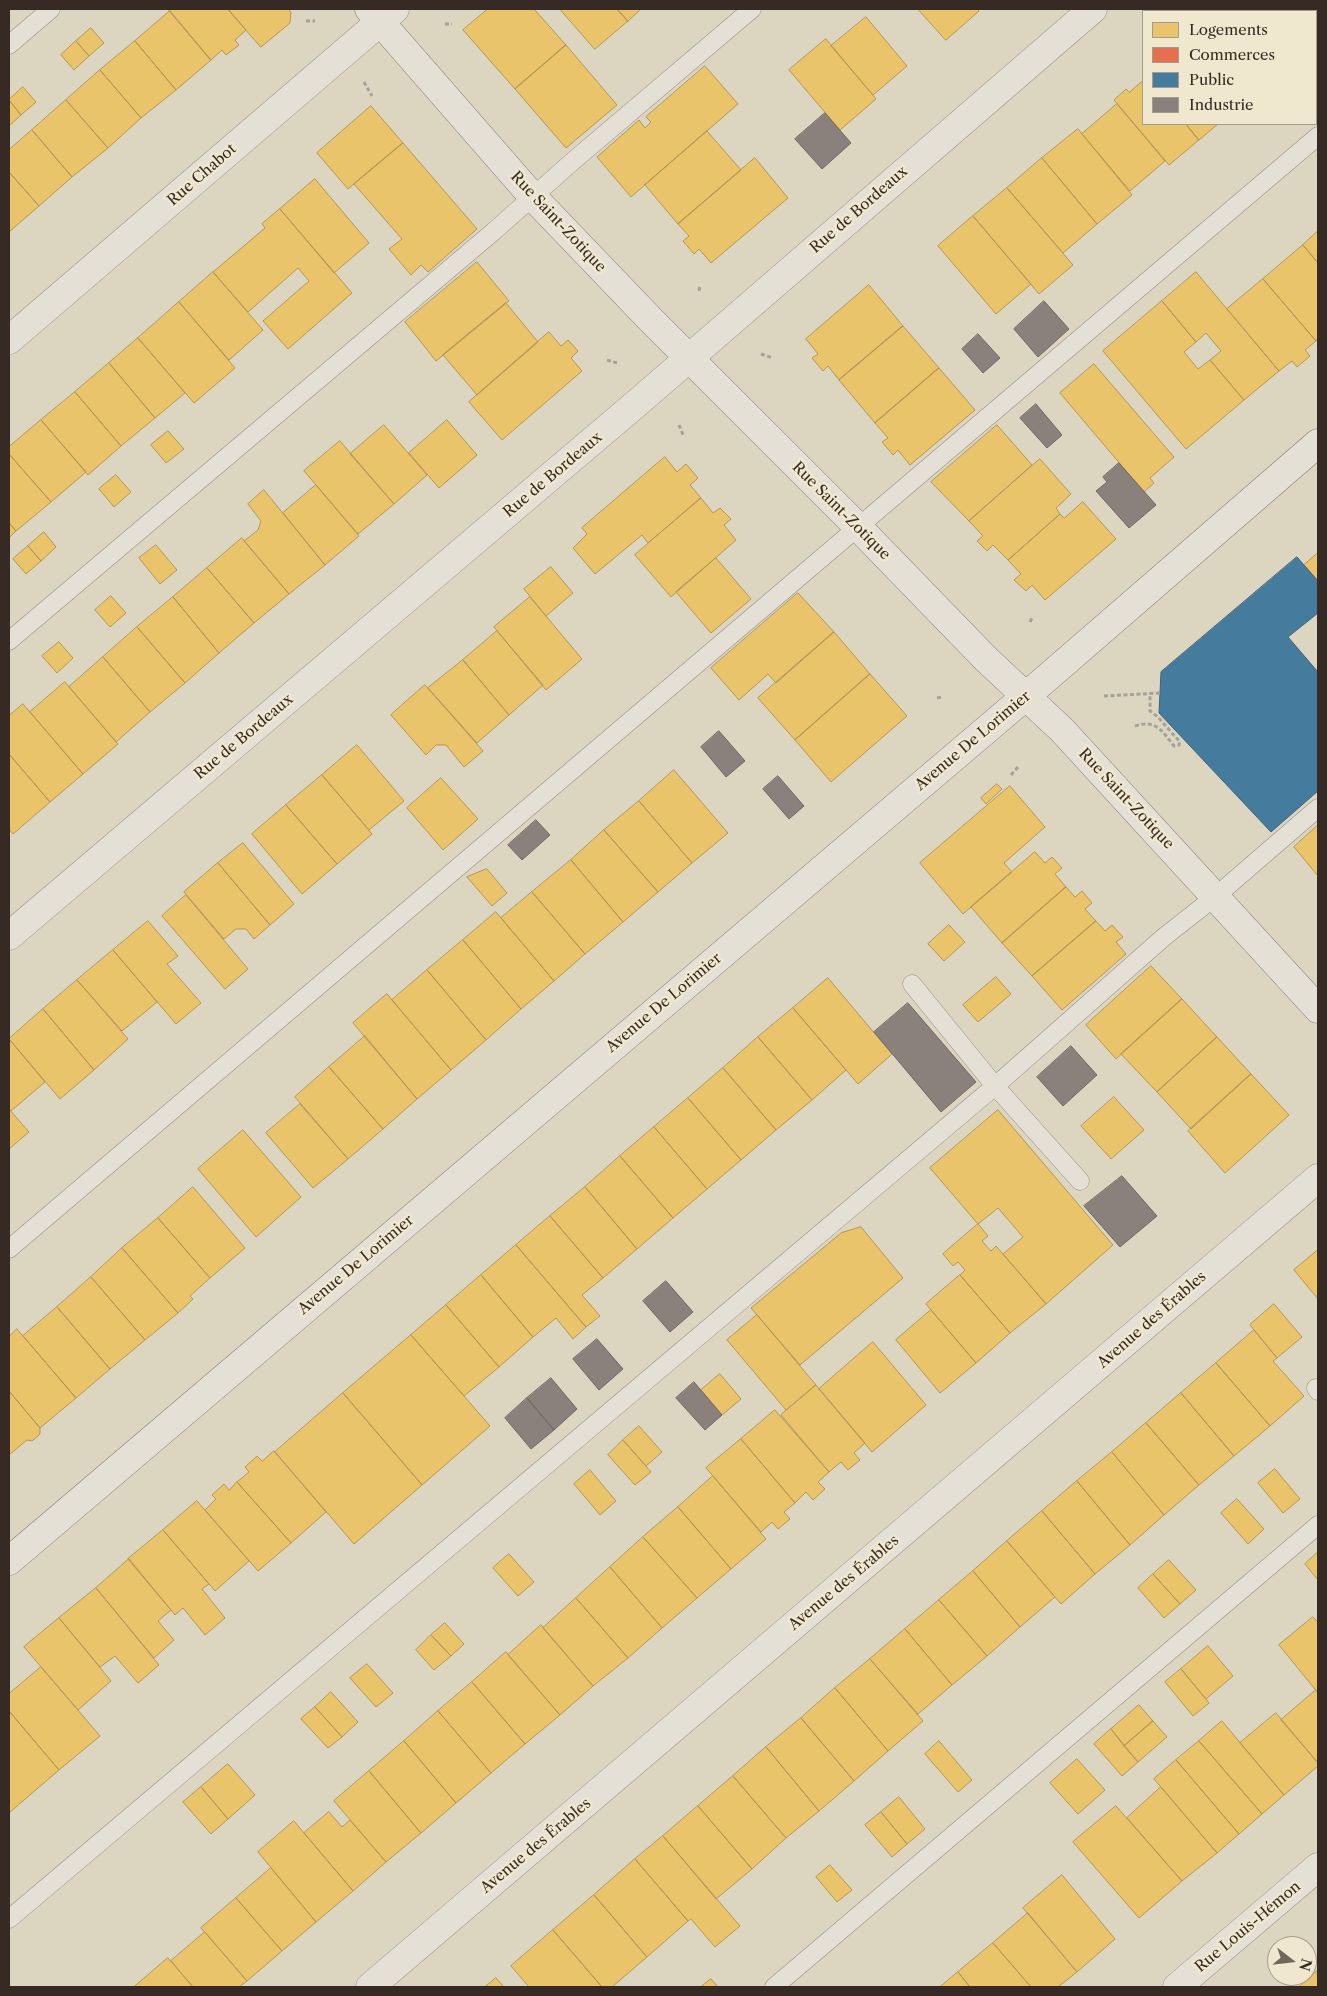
<!DOCTYPE html>
<html>
<head>
<meta charset="utf-8">
<style>
  body { margin:0 }
  #map { position:relative; width:1327px; height:1996px; overflow:hidden; background:#dcd5c0; font-family:"Libre Caslon Text",serif }
  canvas { display:block }
  .frame { position:absolute; inset:0; border:10px solid #372a25; pointer-events:none }
  .legend { position:absolute; left:1142px; top:10px; width:175px; height:115px; box-sizing:border-box; background:#efe8cf; border:1px solid #a59c8b; margin:0; padding:6px 9px; list-style:none; font-size:15px; color:#372a25 }
  .legend li { display:flex; align-items:center; gap:10px; height:25px }
  .legend b { width:25px; border:1px solid #a59c8b }
  .north { position:absolute; left:1267px; top:1936px; width:50px; height:50px; box-sizing:border-box; background:#efe8cf; border:1px solid #a59c8b; border-radius:50%; rotate:106deg; font-size:14px; font-weight:700; line-height:20px; text-align:center; color:#372a25 }
  .north::after { content:''; display:block; margin:auto; width:18px; height:22px; background:#71665b; clip-path:polygon(50% 0,100% 100%,50% 72%,0 100%) }
</style>
</head>
<body>
<div id="map">
<canvas width="1327" height="1996"></canvas>
<div class="frame"></div>
<ul class="legend">
<li><b style="height:14px;background:#e9c46a"></b>Logements</li>
<li><b style="height:14px;background:#e76f51"></b>Commerces</li>
<li><b style="height:14px;background:#457b9d"></b>Public</li>
<li><b style="height:14px;background:#8a817c"></b>Industrie</li>
</ul>
<div class="north">N</div>
</div>
<script>
const context = document.querySelector('canvas').getContext('2d');
context.lineJoin = 'round';
function paint(path, color) {
  context.fillStyle = color;
  context.fill(path, 'evenodd');
}
function strokePath(path, color, width, dash) {
  context.strokeStyle = color;
  context.lineWidth = width;
  context.lineCap = dash ? 'butt' : 'round';
  context.setLineDash(dash || []);
  context.stroke(path);
}
function write(font, color, halo, rows, align = 'center') {
  context.font = font + ' "Libre Caslon Text",serif';
  context.lineWidth = 5;
  context.setLineDash([]);
  context.textBaseline = 'middle';
  context.strokeStyle = halo;
  context.fillStyle = color;
  for (const [text, x, y, turn = 0] of rows) {
    context.save();
    context.translate(x, y);
    context.rotate((+turn || 0) * Math.PI / 180);
    context.textAlign = isNaN(turn) ? turn : align;
    if (halo) context.strokeText(text, 0, 0);
    context.fillText(text, 0, 0);
    context.restore();
  }
}
const homes = new Path2D(`
  M168 9H228L246 30 235 40 239 45 226 55 222 50 211 60Z
  M228 9H288L291 12 290 23 261 47Z
  M488 9H534L566 45 515 89 463 30Z
  M560 9H617L628 21 595 49Z
  M617 9H641L628 21Z
  M918 9H977L979 11 946 40Z
  M170 11 211 60 176 90 135 41Z
  M866 17 907 66 873 95 831 46Z
  M91 28 104 43 89 56 76 41Z
  M1318 32V118L1316 120V34Z
  M826 39 876 99 840 130 789 70Z
  M76 41 89 56 74 70 61 55Z
  M135 41 176 90 141 118 100 70Z
  M566 45 617 105 566 148 515 89Z
  M705 66 738 104 631 197 597 157 639 120 645 128 651 122 646 117Z
  M100 70 141 118 108 148 66 100Z
  M1143 81V124H1186L1199 140 1169 165 1114 100 1126 89 1129 92Z
  M23 87 36 102 21 115 9 100Z
  M9 100 21 115 9 126Z
  M66 100 108 148 72 177 32 130Z
  M1117 104 1165 161 1130 191 1082 134Z
  M371 106 403 143 348 189 317 153Z
  M1186 124H1218L1199 140Z
  M1078 129 1132 195 1097 224 1042 158Z
  M32 130 72 177 39 206 9 172V150Z
  M707 131 741 170 678 224 645 185Z
  M403 143 477 229 428 272 421 265 411 275 389 249 402 239 354 184Z
  M755 158 788 198 711 263 699 249 694 254 683 241 689 236 678 224Z
  M1042 158 1097 224 1063 253 1007 188Z
  M9 172 39 206 9 232Z
  M315 179 369 243 334 273 280 209Z
  M1007 188 1073 265 1039 294 973 216Z
  M280 209 352 293 288 349 263 321 309 281 298 268 248 312 213 272 265 228 262 224Z
  M973 216 1031 284 996 314 938 246Z
  M1318 231V263L1303 245Z
  M1303 245 1318 263V338L1316 341 1263 279Z
  M477 262 509 301 436 361 405 322Z
  M213 272 263 330 229 360 179 302Z
  M1196 272 1279 371 1244 400 1210 360 1221 351 1206 333 1196 342 1162 301Z
  M1263 279 1316 341 1305 350 1310 356 1297 367 1292 361 1279 371 1227 309Z
  M869 285 903 326 839 380 828 366 823 371 812 358 818 354 806 339Z
  M1162 301 1196 342 1184 352 1198 369 1210 360 1244 400 1186 449 1103 351Z
  M179 302 235 368 194 403 138 338Z
  M506 303 538 342 477 395 443 355Z
  M903 326 939 368 875 423 839 380Z
  M549 332 561 346 568 340 578 351 571 358 582 371 502 440 469 402Z
  M138 338 185 393 155 418 109 363Z
  M109 363 155 418 121 446 75 392Z
  M1094 364 1174 457 1150 478 1154 483 1144 492 1060 393Z
  M939 368 975 410 910 465 898 450 893 455 882 442 888 438 875 423Z
  M75 392 121 446 88 475 41 420Z
  M41 420 86 472 51 502 9 454V447Z
  M447 420 477 455 439 488 409 453Z
  M384 425 427 475 394 504 350 454Z
  M997 425 1032 465 969 521 931 482Z
  M168 431 184 449 166 463 151 445Z
  M340 441 394 504 358 534 304 471Z
  M9 454 51 502 16 531 9 523Z
  M665 457 677 472 686 464 698 478 690 485 701 498 648 543 642 535 595 574 573 548 587 534 582 528Z
  M1040 459 1071 494 1056 508 1060 514 1008 560 993 545 987 551 977 541 983 536 969 521Z
  M116 475 131 492 114 507 99 489Z
  M316 485 359 536 325 565 283 513Z
  M264 490 325 565 289 594 244 541 258 530 261 521 248 504Z
  M701 498 713 513 720 508 731 519 724 525 736 540 671 597 635 555Z
  M1083 502 1116 539 1045 600 1032 585 1026 591 1014 580 1021 574 1008 560 1060 514 1064 518Z
  M9 523 16 531 9 538Z
  M44 532 56 547 41 561 28 546Z
  M242 538 289 594 254 623 207 568Z
  M156 545 177 570 160 584 139 558Z
  M28 546 41 561 26 574 13 559Z
  M1318 553V581L1304 565Z
  M716 558 751 599 711 633 676 592Z
  M551 567 573 593 546 616 524 589Z
  M207 568 254 623 219 653 173 597Z
  M798 593 834 632 776 683 768 674 739 700 711 668Z
  M111 596 126 613 110 627 95 610Z
  M173 597 219 653 185 683 137 627Z
  M530 597 582 659 546 690 494 627Z
  M137 627 185 683 150 712 103 657Z
  M497 631 543 685 509 715 463 660Z
  M834 632 870 674 795 740 758 698Z
  M59 642 73 658 57 673 42 656Z
  M103 657 150 712 116 742 69 687Z
  M463 660 509 715 477 743 428 688Z
  M870 674 907 716 831 782 795 740Z
  M65 682 118 744 83 774 30 712Z
  M425 685 483 751 464 767 446 745H436L426 755 391 715Z
  M23 704 83 774 50 802 9 754V716Z
  M357 745 404 801 369 830 322 775Z
  M9 754 50 802 13 834 9 829Z
  M674 770 728 833 692 863 639 801Z
  M322 775 372 834 337 864 286 805Z
  M441 778 478 819 443 850 407 808Z
  M997 784 1002 789 986 804 981 798Z
  M1010 786 1045 827 1004 863 1012 872 963 914 920 863Z
  M639 801 692 863 658 892 604 830Z
  M286 805 337 864 302 894 252 834Z
  M1318 825V876L1294 847Z
  M604 830 658 892 623 922 571 860Z
  M243 843 294 904 270 925 218 863Z
  M1035 852 1045 863 1052 857 1062 868 1055 874 1066 887 1002 943 971 907Z
  M571 860 623 922 585 954 532 892Z
  M218 863 270 925 254 939 246 929H236L224 939 184 892Z
  M487 869 507 893 492 906 467 877Z
  M1066 887 1075 897 1082 891 1092 903 1085 909 1096 921 1032 976 1002 943Z
  M532 892 585 954 554 981 501 918Z
  M186 895 248 969 225 989 162 916Z
  M496 912 554 981 521 1009 463 940Z
  M148 921 178 956 167 964 201 1003 176 1024 113 950Z
  M1096 921 1105 931 1112 925 1123 937 1116 942 1126 954 1062 1010 1032 976Z
  M949 925 965 942 944 961 928 944Z
  M463 940 521 1009 486 1040 427 970Z
  M113 950 157 1002 122 1031 77 980Z
  M1151 966 1182 999 1116 1059 1086 1025Z
  M427 970 486 1040 451 1070 392 1000Z
  M996 977 1011 994 978 1022 963 1005Z
  M828 978 892 1054 858 1084 793 1008Z
  M77 980 128 1039 94 1070 43 1009Z
  M387 994 451 1070 417 1099 353 1023Z
  M1182 999 1217 1037 1157 1092 1121 1054Z
  M793 1008 846 1070 812 1100 758 1037Z
  M43 1009 94 1070 60 1099 9 1039Z
  M365 1036 417 1099 383 1129 329 1067Z
  M758 1037 812 1100 776 1130 723 1068Z
  M1217 1037 1251 1074 1191 1129 1157 1092Z
  M9 1039 45 1082 11 1111 9 1109Z
  M329 1067 383 1129 348 1159 295 1097Z
  M723 1068 776 1130 741 1160 688 1098Z
  M1251 1074 1289 1115 1225 1173 1188 1131Z
  M1114 1097 1144 1130 1111 1159 1081 1126Z
  M688 1098 741 1160 707 1189 654 1127Z
  M300 1104 348 1159 313 1188 266 1133Z
  M9 1109 29 1132 9 1149Z
  M998 1110 1113 1245 1046 1304 1003 1254 1023 1237 998 1208 978 1224 930 1168Z
  M654 1127 707 1189 673 1218 620 1156Z
  M243 1130 301 1197 256 1237 198 1169Z
  M620 1156 673 1218 637 1249 585 1187Z
  M193 1187 245 1248 210 1278 158 1218Z
  M585 1187 637 1249 603 1278 550 1216Z
  M550 1216 603 1278 582 1295 600 1316 586 1327 516 1245Z
  M158 1218 210 1278 190 1296 193 1299 178 1313 122 1248Z
  M978 1224 988 1236 982 1241 991 1251 996 1246 1046 1304 1010 1333 960 1275 965 1270 958 1262 953 1266 943 1254Z
  M861 1227 903 1278 800 1365 751 1308 841 1233Z
  M516 1245 586 1327 573 1339 556 1318 533 1337 481 1275Z
  M122 1248 178 1313 145 1340 91 1277Z
  M1318 1250V1299L1294 1270Z
  M481 1275 533 1337 499 1367 446 1305Z
  M960 1275 1010 1333 976 1363 926 1304Z
  M91 1277 145 1340 110 1369 57 1307Z
  M1274 1304 1302 1337 1277 1358 1250 1325Z
  M446 1305 499 1367 464 1396 411 1335Z
  M57 1307 110 1369 76 1398 23 1336Z
  M931 1310 976 1363 940 1393 896 1340Z
  M757 1315 816 1385 786 1410 727 1340Z
  M17 1329 76 1398 40 1428 9 1391V1337Z
  M1254 1330 1277 1358 1273 1361 1304 1396 1270 1426 1216 1363Z
  M411 1335 490 1426 422 1485 343 1393Z
  M873 1342 926 1405 872 1452 819 1389Z
  M1216 1363 1270 1426 1234 1456 1181 1393Z
  M720 1374 741 1399 722 1415 701 1390Z
  M816 1385 865 1443 854 1453 860 1460 848 1470 841 1462 829 1472 781 1415Z
  M9 1391 40 1428V1434L32 1441 27 1440 9 1455Z
  M343 1393 422 1485 354 1544 275 1452Z
  M1181 1393 1234 1456 1199 1485 1146 1423Z
  M775 1410 829 1472 818 1482 825 1489 813 1500 806 1492 795 1503 741 1439Z
  M1146 1423 1199 1485 1164 1515 1112 1452Z
  M639 1426 662 1452 646 1466 623 1440Z
  M741 1439 795 1503 784 1512 790 1519 778 1529 772 1522 761 1532 706 1468Z
  M623 1440 651 1472 635 1485 608 1455Z
  M274 1451 326 1512 291 1543 237 1482 249 1472 245 1467 257 1456 262 1461Z
  M1112 1452 1164 1515 1130 1545 1077 1481Z
  M1275 1469 1300 1499 1283 1513 1258 1483Z
  M590 1470 616 1501 600 1515 574 1484Z
  M713 1476 766 1539 731 1569 678 1507Z
  M1077 1481 1130 1545 1095 1574 1042 1511Z
  M237 1482 291 1543 258 1571 205 1510 216 1499 212 1495 224 1484 229 1490Z
  M1237 1499 1264 1529 1248 1544 1221 1513Z
  M197 1501 249 1561 215 1591 163 1530Z
  M678 1507 731 1569 697 1598 643 1537Z
  M1042 1511 1095 1574 1061 1604 1007 1541Z
  M163 1530 209 1584 202 1589 225 1618 205 1635 183 1608 175 1615 128 1559Z
  M643 1537 697 1598 662 1628 610 1567Z
  M1007 1541 1055 1597 1020 1627 973 1571Z
  M1317 1553 1318 1555V1580L1305 1564Z
  M509 1554 534 1582 518 1596 493 1568Z
  M129 1559 171 1610 158 1621 174 1640 154 1658 96 1588Z
  M1169 1560 1196 1590 1180 1604 1153 1574Z
  M610 1567 662 1628 628 1658 576 1598Z
  M973 1571 1020 1627 987 1656 939 1600Z
  M1153 1574 1180 1604 1164 1618 1138 1588Z
  M96 1588 159 1665 138 1683 115 1656 100 1667 59 1618Z
  M576 1598 628 1658 593 1686 543 1628Z
  M939 1600 987 1656 952 1685 905 1629Z
  M1313 1617 1318 1622V1693L1279 1645Z
  M59 1618 111 1681 78 1710 24 1647Z
  M445 1623 464 1644 451 1656 431 1635Z
  M541 1625 593 1686 560 1715 508 1655Z
  M905 1629 952 1685 918 1714 870 1659Z
  M431 1635 451 1656 434 1670 416 1650Z
  M1208 1646 1233 1676 1206 1699 1181 1669Z
  M506 1652 560 1715 525 1744 472 1682Z
  M870 1659 923 1721 888 1751 835 1688Z
  M367 1664 393 1693 376 1707 350 1678Z
  M41 1667 100 1736 59 1770 9 1711V1694Z
  M1181 1669 1209 1703 1193 1716 1165 1682Z
  M472 1682 525 1744 491 1773 438 1711Z
  M835 1688 888 1751 854 1781 801 1718Z
  M1316 1690 1318 1693V1763L1281 1720Z
  M331 1692 358 1722 342 1737 315 1707Z
  M1139 1705 1153 1721 1124 1746 1111 1729Z
  M315 1707 342 1737 328 1748 301 1719Z
  M9 1711 59 1770 9 1813Z
  M438 1711 491 1773 456 1803 404 1741Z
  M1276 1713 1318 1763V1766L1284 1795 1240 1743Z
  M801 1718 854 1781 819 1811 766 1747Z
  M1153 1721 1167 1737 1138 1762 1124 1746Z
  M1222 1721 1284 1795 1262 1814 1199 1741Z
  M1111 1729 1138 1762 1122 1776 1094 1744Z
  M404 1741 456 1803 421 1833 369 1771Z
  M939 1741 972 1780 958 1792 925 1754Z
  M1199 1741 1262 1814 1239 1834 1176 1760Z
  M766 1747 819 1811 786 1838 733 1776Z
  M1077 1759 1105 1790 1078 1814 1050 1783Z
  M1176 1760 1239 1834 1217 1853 1154 1779Z
  M228 1764 255 1795 228 1819 201 1787Z
  M369 1771 421 1833 386 1862 334 1801Z
  M733 1776 786 1838 752 1869 698 1806Z
  M201 1787 228 1819 211 1834 183 1802Z
  M1161 1787 1217 1853 1182 1881 1127 1818Z
  M899 1797 925 1829 907 1844 881 1812Z
  M698 1806 752 1869 716 1899 663 1836Z
  M1116 1806 1182 1881 1139 1918 1073 1842Z
  M329 1812 342 1827 350 1820 386 1862 353 1891 304 1833Z
  M881 1812 907 1844 892 1857 865 1825Z
  M294 1821 353 1891 316 1922 258 1852Z
  M663 1836 740 1926 715 1947 691 1919 688 1921 635 1859Z
  M635 1859 688 1921 647 1957 594 1895Z
  M830 1865 852 1890 837 1902 816 1877Z
  M271 1868 316 1922 282 1951 236 1898Z
  M1062 1875 1115 1939 1077 1972 1023 1908Z
  M594 1895 647 1957 612 1987H602L553 1930Z
  M236 1898 282 1951 247 1981 201 1928Z
  M1028 1913 1077 1972 1058 1987H1031L993 1943Z
  M553 1930 602 1987H529L511 1966Z
  M205 1932 247 1981 239 1987H193L171 1961Z
  M993 1943 1031 1987H970L958 1972Z
  M168 1958 193 1987H134Z
  M1317 1971 1318 1987H1299Z
  M958 1972 970 1987H940Z
  M496 1978 504 1987H485Z
  M711 1979 718 1987H701Z`);
const shops = new Path2D(`
  M1222 9H1318V32L1316 34V11H1219Z`);
const public = new Path2D(`
  M1297 557 1318 581V613L1288 637 1318 672V791L1271 832 1159 713 1161 672Z`);
const industry = new Path2D(`
  M825 113 851 143 822 169 795 139Z
  M1044 301 1069 329 1038 357 1014 329Z
  M978 334 1000 358 983 373 962 349Z
  M1036 404 1062 435 1047 448 1020 418Z
  M1119 463 1156 505 1129 528 1096 491 1107 482 1103 477Z
  M719 731 745 761 726 777 701 747Z
  M778 776 804 806 789 819 763 789Z
  M536 820 550 835 522 860 508 845Z
  M908 1003 976 1082 941 1112 874 1032Z
  M1071 1046 1097 1075 1063 1106 1037 1077Z
  M1122 1176 1157 1216 1120 1247 1084 1206Z
  M666 1281 693 1312 670 1332 643 1301Z
  M597 1339 623 1369 599 1390 573 1359Z
  M551 1378 577 1409 554 1430 527 1398Z
  M694 1382 722 1415 705 1430 676 1398Z
  M527 1398 554 1430 531 1449 505 1418Z`);
const path = new Path2D(`
  M306 21H315
  M445 24H452
  M364 82 372 96
  M699 291 700 285
  M761 354 773 358
  M607 360 617 363
  M679 425 684 437
  M1030 622 1033 616
  M1104 696 1160 693
  M937 698 942 697
  M1135 726C1156 719 1162 731 1174 746L1179 745 1180 742 1158 717 1150 711V693
  M1011 775 1018 767`);
const lane = new Path2D(`
  M9 45 51 9
  M9 641 493 232 573 161 752 9
  M912 984 995 1086 1080 1181
  M9 1249 1318 136
  M1316 1388 1318 1391
  M9 1919 995 1086 1164 937 1216 896 1318 808
  M774 1987 1318 1525`);
const street = new Path2D(`
  M9 340 395 9
  M9 936 637 403 1093 9
  M370 1987 1318 1178
  M1177 1987 1318 1867`);
const secondary = new Path2D(`
  M369 9 533 197 650 319 858 527 986 659 1062 730 1318 1009
  M9 1561 1026 696 1318 443`);
const streetNames = [
  ["Rue Chabot",202,175,-41],
  ["Rue de Bordeaux",859,210,-41],
  ["Rue Saint-Zotique",558,222,47],
  ["Rue de Bordeaux",553,475,-40],
  ["Rue Saint-Zotique",841,511,45],
  ["Rue de Bordeaux",244,737,-40],
  ["Avenue De Lorimier",973,741,-40],
  ["Rue Saint-Zotique",1126,799,47],
  ["Avenue De Lorimier",664,1003,-40],
  ["Avenue De Lorimier",356,1265,-40],
  ["Avenue des Érables",1152,1320,-41],
  ["Avenue des Érables",844,1583,-40],
  ["Avenue des Érables",536,1846,-40],
  ["Rue Louis-Hémon",1248,1927,-40]
];
paint(homes, '#e9c46a');
strokePath(homes, '#b49655', 1);
paint(shops, '#e76f51');
strokePath(shops, '#b25a44', 1);
paint(public, '#457b9d');
strokePath(public, '#416379', 1);
paint(industry, '#8a817c');
strokePath(industry, '#716762', 1);
strokePath(lane, '#958f83', 19);
strokePath(street, '#958f83', 29);
strokePath(secondary, '#7e796e', 29);
strokePath(path, '#a6a29a', 3, [4, 2.5]);
strokePath(lane, '#e4e0d5', 18);
strokePath(street, '#e4e0d5', 28);
strokePath(secondary, '#e4e0d5', 28);
write('15px', '#372a25', '#efe8cf', streetNames);
</script>
</body>
</html>
